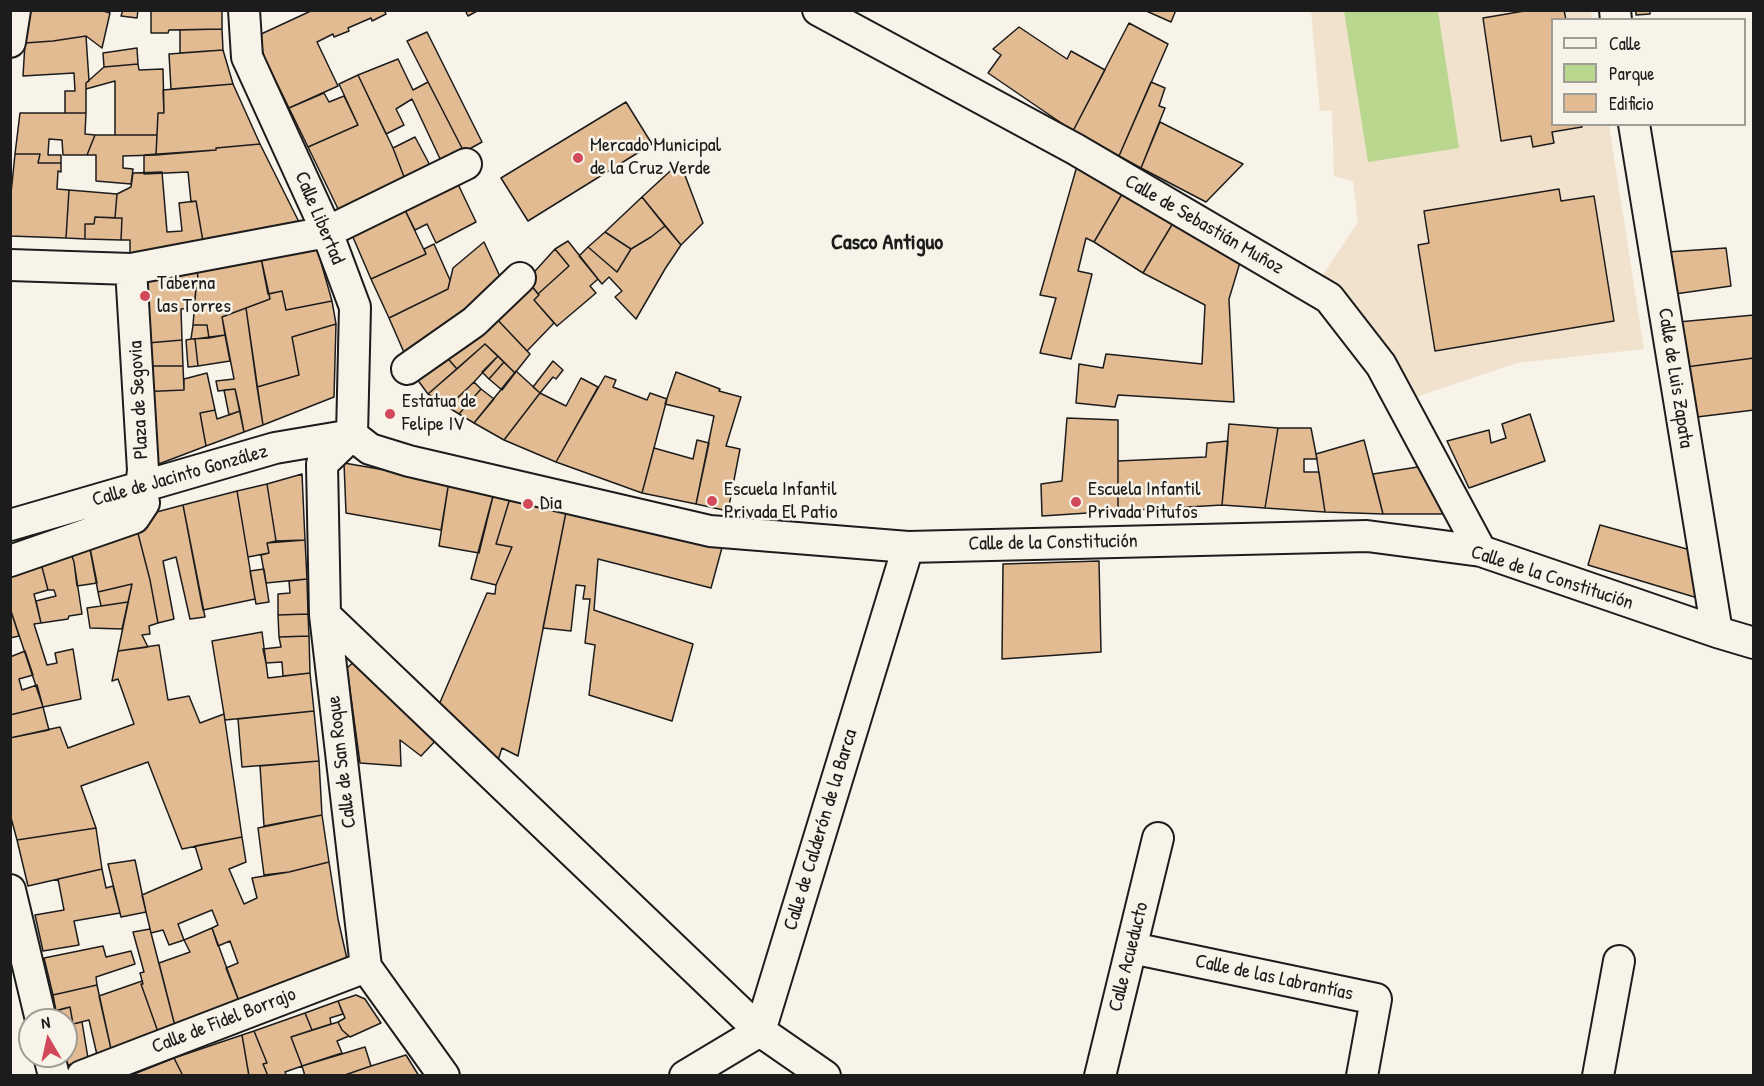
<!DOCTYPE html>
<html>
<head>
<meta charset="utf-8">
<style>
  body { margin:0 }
  #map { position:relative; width:1764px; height:1086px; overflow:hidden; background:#f7f3e8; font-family:"Patrick Hand",sans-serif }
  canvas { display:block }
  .frame { position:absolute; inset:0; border:12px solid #1c1c1c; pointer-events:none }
  .legend { position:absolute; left:1551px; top:18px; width:195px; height:108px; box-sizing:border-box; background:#f7f3e8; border:2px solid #9f9d96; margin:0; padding:8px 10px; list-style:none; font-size:18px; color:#1c1c1c }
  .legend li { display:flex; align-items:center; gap:12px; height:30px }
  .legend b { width:30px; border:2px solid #9f9d96 }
  .north { position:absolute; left:18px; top:1008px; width:60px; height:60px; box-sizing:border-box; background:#f7f3e8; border:2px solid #9f9d96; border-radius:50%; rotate:351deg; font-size:16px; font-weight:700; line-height:24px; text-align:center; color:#1c1c1c }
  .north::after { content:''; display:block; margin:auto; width:21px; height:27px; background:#d1495b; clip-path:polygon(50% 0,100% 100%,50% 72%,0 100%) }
</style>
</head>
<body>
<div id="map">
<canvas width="1764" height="1086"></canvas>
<div class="frame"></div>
<ul class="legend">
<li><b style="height:8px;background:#f7f3e8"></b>Calle</li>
<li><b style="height:16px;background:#b9d78f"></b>Parque</li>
<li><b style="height:16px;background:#e2bb93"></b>Edificio</li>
</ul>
<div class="north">N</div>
</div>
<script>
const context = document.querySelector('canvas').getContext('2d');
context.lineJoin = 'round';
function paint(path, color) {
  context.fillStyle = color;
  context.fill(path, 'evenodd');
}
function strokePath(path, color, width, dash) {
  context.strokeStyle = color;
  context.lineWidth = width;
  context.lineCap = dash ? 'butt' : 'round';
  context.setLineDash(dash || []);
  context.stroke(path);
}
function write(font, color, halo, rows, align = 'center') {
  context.font = font + ' "Patrick Hand",sans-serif';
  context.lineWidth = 5;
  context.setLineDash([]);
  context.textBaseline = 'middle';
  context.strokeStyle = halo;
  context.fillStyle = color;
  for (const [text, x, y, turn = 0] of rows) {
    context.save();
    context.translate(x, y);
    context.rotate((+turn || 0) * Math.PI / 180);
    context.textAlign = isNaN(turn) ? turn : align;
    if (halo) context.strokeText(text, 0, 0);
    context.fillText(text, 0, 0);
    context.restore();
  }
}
const built = new Path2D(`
  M1311 11H1591L1592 19 1552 20V124L1609 125 1644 349 1517 363 1416 397 1385 346 1320 279 1358 222 1353 181 1334 176 1332 110 1320 111Z`);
const green = new Path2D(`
  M1344 11H1438L1459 148 1368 162Z`);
const building = new Path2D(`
  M31 10H100L110 13 102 48 86 36 53 41 25 43Z
  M123 10H138L137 18 121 16Z
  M151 10H222V29L169 30 168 33H151Z
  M313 10H388L385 12 386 14 372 21 371 18 348 28 349 31 334 37 333 34 317 42 338 86 289 108 264 57 259 35Z
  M465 10H479L468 16Z
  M1144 10H1176L1171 22Z
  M1530 10H1564L1566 20H1552V124H1581L1582 127 1552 132 1554 143 1533 147 1531 136 1501 141 1483 18Z
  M1636 10H1650V14L1636 15Z
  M1129 23 1168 44 1119 156 1073 131Z
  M1019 27 1067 59 1071 51 1105 70 1073 131 988 73 1001 55 993 49Z
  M222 29 223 50 180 53V30Z
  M427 32 482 142 464 152 407 41Z
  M86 36 89 81 86 83V113H65V91H75L74 73 23 76 25 43 53 41Z
  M137 48 138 64 104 67 103 53Z
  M223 50 233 84 171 89 169 54Z
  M398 59 413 90 428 82 464 152 442 163 412 99 396 109 404 125 386 134 358 75Z
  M138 64 139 70 163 69 164 113H158L157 135H115V81L86 89V83L104 67Z
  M358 75 393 148 406 182 341 215 308 147 358 125 339 84Z
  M1151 82 1165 88 1159 106 1165 108 1141 168 1119 156Z
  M233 84 260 144 216 148V150L156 155 158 113H164L163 90Z
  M324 93 329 102 344 96 358 125 308 147 289 108Z
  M626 102 652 144 528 221 501 178Z
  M20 113H86L85 134 95 135 87 155H63L62 140 49 139 48 155H61V163H38L40 154H15Z
  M1160 122 1243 164 1206 202 1141 168Z
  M95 135H157L156 155 123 156V168L133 169 131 184 96 181V155H87Z
  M415 137 432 169 406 182 393 148Z
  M260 144 302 228 204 247 196 201 191 202 188 172 144 174V155L216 150V148Z
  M15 154H40L38 163H61V172L58 171 57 189 69 190 66 238 10 236V203Z
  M680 162 703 223 681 245 642 197Z
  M1077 166 1122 194 1094 242 1086 238 1078 271 1092 274 1071 359 1040 353 1056 298 1040 295Z
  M162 172 167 232 182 231 179 203 196 201 204 247 130 260V240H121L122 218H115L117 194 131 187 133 173Z
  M456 180 476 222 436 243 427 224 415 230 404 208Z
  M1559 189 1561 201 1594 196 1614 321 1435 351 1418 245 1429 243 1424 211Z
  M69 190 117 194 115 218 95 217 94 224H85V239L66 238Z
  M1122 194 1173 223 1143 273 1094 242Z
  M642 197 665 226 651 237 631 249 605 232Z
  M404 208 426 254 371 279 352 235Z
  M95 217 122 218 121 240 85 239V224H94Z
  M1173 223 1241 259 1229 299 1234 402 1118 395 1115 407 1076 403 1079 364 1103 368 1106 354 1202 364 1205 305 1143 273Z
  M665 226 681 245 665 269 636 319 615 297 622 291 609 277 602 284 579 256 588 247 617 272 631 249 651 237Z
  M605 232 631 249 617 272 588 247Z
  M568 241 598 279 590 286 596 293 557 326 534 300 539 295 538 294 569 266 555 249Z
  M484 242 503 283 406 357 389 318 448 289 453 268Z
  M434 244 450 280 448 289 389 318 371 279 426 254 424 249Z
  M317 248 332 301 286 310 282 291 268 294 261 258Z
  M1726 248 1731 286 1675 294 1667 252Z
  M555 249 569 266 538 294 527 280Z
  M261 258 270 299 222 317 225 335 209 338 207 325H193L196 288H199L197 269Z
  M197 269 199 288H196L194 308 181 309 182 340 136 344 133 281Z
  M527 280 539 295 534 300 554 323 527 351 493 315Z
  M282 291 286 310 332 301 336 324 292 337 299 375 257 387 246 308 270 299 269 294Z
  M246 308 263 425 244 432 235 389 218 391 216 381 234 379 222 317Z
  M493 315 530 354 515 373 485 344 457 369 443 353Z
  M1754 315V358L1686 367 1678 322Z
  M336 324 334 397 263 425 257 387 299 375 292 337Z
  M193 325H207L209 338 191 339Z
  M225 335 230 361 198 366 195 339Z
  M191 339H195L198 366 188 367 186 340Z
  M182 340 183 366H137L136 344Z
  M485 344 498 356 474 382 448 407 428 394Z
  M443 353 457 369 428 394 414 375Z
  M498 356 504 362 489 379 482 372Z
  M1754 358V410L1697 417 1686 367Z
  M553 361 563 370 556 379 553 377 540 393 533 387Z
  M504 362 515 373 502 390 489 379Z
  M137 366H183L184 390 138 392Z
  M516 371 540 393 504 440 474 423Z
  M676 372 720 389 719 391 741 397 726 446 740 449 728 511 696 504 714 416 665 404Z
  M207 373 215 410 200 413 206 446 143 470 138 392 184 390V379Z
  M605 376 616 380 613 387 647 400 650 393 667 399 642 493 556 462Z
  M581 378 598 387 556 462 504 440 540 393 566 406Z
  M474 382 481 389 459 414 448 407Z
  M235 389 240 411 229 415 224 390Z
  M481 389 494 399 474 423 459 414Z
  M215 410 217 419 240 411 244 432 206 446 200 413Z
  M1530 414 1545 461 1469 488 1447 441 1489 430 1491 443 1506 438 1502 424Z
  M1067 418 1118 420V511L1042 516 1041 484 1062 481Z
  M1229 424 1278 428 1265 508 1222 505Z
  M1278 428H1311L1317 459H1304V472H1319L1325 512 1265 508Z
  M697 440 709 443 696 504 642 493 654 448 693 459Z
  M1364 440 1383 514 1325 512 1316 454Z
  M1228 441 1222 505 1118 511V461L1206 457 1207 443Z
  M344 463 449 481 441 530 346 513Z
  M1424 466 1450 514H1383L1373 474Z
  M302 474 305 540 276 541 267 484Z
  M449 481 494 492 479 553 439 546Z
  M267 484 276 541 267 543 269 553 248 557 237 491Z
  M237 491 255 599 203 610 183 505Z
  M494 492 511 495 496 544 512 547 496 585 471 579Z
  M511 495 567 507 518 756 502 748 498 760 438 707 487 593 495 594 496 585 512 547 496 544Z
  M183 505 205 617 190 619 176 557 163 561 174 619 158 623 150 580 134 518Z
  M567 507 723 544 711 588 598 559 594 610 693 644 672 721 589 695 595 645 585 643 590 599H583L585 586 576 585 571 631 543 628Z
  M134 518 150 580 158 623 149 626 150 634 142 635 148 647 118 651 132 584 98 592 87 533Z
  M1600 525 1694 551 1701 599 1588 565Z
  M87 533 97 583 77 586 74 562 67 542Z
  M305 540 307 579 266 583 261 555 269 553 267 543Z
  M67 542 74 562 82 614 69 616 68 619 41 623 36 601 56 596 54 590H48L38 552Z
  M38 552 48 590 34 594 41 623 34 624 47 665 57 663 55 653 73 649 81 699 43 707 10 608V561Z
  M1099 561 1101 652 1002 659 1003 564Z
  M264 569 269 602 256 604 250 571Z
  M307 579 308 614 278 615V594L290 593 289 581Z
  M132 584 128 602 101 606 98 592Z
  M128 602 122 629 90 628 87 608Z
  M10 608 19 636 10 638Z
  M308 614 309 636 279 637 278 615Z
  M262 632 268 678 310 673 314 711 225 720 212 641Z
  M309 636 310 673 283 676 282 662 266 663 263 649 281 647 279 637Z
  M159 645 168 700 189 696 200 723 224 714 242 837 182 849 148 762 81 786 96 828 17 840 10 814V738L60 727 68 748 134 724 118 679 112 681 118 651Z
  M25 651 33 675 19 679 22 690 37 685 43 707 10 715V657Z
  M356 660 439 737 421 756 400 740 401 766 360 763 347 668Z
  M43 707 49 730 10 738V715Z
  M314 711 319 761 242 767 238 719Z
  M319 761 322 815 264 826 260 766Z
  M322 815 329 862 289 872 264 875 258 828Z
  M96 828 102 869 28 886 17 840Z
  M242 837 246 862 229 869 244 904 257 898 252 878 289 872 329 862 338 919 347 959 240 1004 226 968 238 963 230 941 218 946 212 928 218 925 212 910 178 924 184 940 169 945 163 930 151 933 142 895 202 869 195 846Z
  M135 860 146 912 121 917 108 864Z
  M102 869 106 888 113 886 120 913 74 921 79 945 43 951 35 915 64 910 58 879Z
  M212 928 240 1004 175 1026 159 963 190 952 184 940Z
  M150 929 175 1026 158 1032 141 984H143L140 973 144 972 133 932Z
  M103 946 106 957 131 951 135 964 96 977 97 985 53 995 44 958Z
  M142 981 143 984H141L158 1032 111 1049 99 996Z
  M97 985 111 1049 97 1055 89 1020 73 1024 70 1007 56 1011 53 995Z
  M356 995 365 999 381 1023 350 1037 342 1030 338 1022 345 1018 338 1001Z
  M338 1001 343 1014 330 1018 331 1024 312 1030 305 1013Z
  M70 1007 73 1024 82 1022 88 1058 66 1066 64 1056H66V1020H56L54 1011Z
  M305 1013 312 1030 291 1037 302 1066 285 1072 287 1076H268L263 1064 267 1063 254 1031Z
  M338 1022 342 1030 349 1036 337 1041 342 1053 302 1066 291 1037Z
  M254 1031 267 1063 263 1064 268 1076H249L242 1035Z
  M242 1035 249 1076H183L174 1058Z
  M365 1047 371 1066 342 1076H305L302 1066Z
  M406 1055 419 1076H342L371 1066Z
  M174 1058 183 1076H129Z`);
const minor = new Path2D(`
  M244 10 247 57 327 232 355 307 352 435
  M818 10 1075 149 1329 298 1381 365 1481 551
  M1615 10 1616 20
  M10 42 15 10
  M1634 124 1717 632
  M10 265 131 269 327 232 466 164
  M407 369 474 322 520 278
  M352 435 370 449 409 461 710 531 908 547 1367 536 1481 551 1717 632 1754 643
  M352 435 322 464 325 615 366 967 444 1076
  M10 525 275 448 352 435
  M10 561 134 518 144 503 141 488 143 470 131 269
  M325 615 760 1031 825 1076
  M10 890 41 1020
  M1132 948 1376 999 1362 1076
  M49 1056 54 1076
  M82 1076 366 967
  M685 1076 760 1031 908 547
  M1100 1076 1158 838
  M1598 1076 1619 961`);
const markers = [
  [578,158,6,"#d1495b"],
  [145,296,6,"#d1495b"],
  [390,414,6,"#d1495b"],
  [712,501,6,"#d1495b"],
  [1076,502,6,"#d1495b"],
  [528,504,6,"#d1495b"]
];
const poiNames = [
  ["Mercado Municipal",590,146],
  ["de la Cruz Verde",590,169],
  ["Taberna",157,284],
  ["las Torres",157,307],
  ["Estatua de",402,402],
  ["Felipe IV",402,425],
  ["Escuela Infantil",724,490],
  ["Privada El Patio",724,513],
  ["Escuela Infantil",1088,490],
  ["Privada Pitufos",1088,513],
  ["Dia",540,504]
];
const streetNames = [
  ["Calle Libertad",319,218,67],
  ["Calle de Sebastián Muñoz",1204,225,30],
  ["Calle de Luis Zapata",1675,378,81],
  ["Plaza de Segovia",139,400,-93],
  ["Calle de Jacinto González",180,476,-16],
  ["Calle de la Constitución",1053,543,-1],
  ["Calle de la Constitución",1552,578,18],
  ["Calle de San Roque",342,762,-97],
  ["Calle de Calderón de la Barca",821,830,-73],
  ["Calle Acueducto",1129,957,-76],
  ["Calle de las Labrantías",1274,978,12],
  ["Calle de Fidel Borrajo",224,1021,-21]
];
const quarterNames = [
  ["Casco Antiguo",887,243]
];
paint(built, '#f1e2ce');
paint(green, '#b9d78f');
paint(building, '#e2bb93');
strokePath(building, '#1c1c1c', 1.5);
strokePath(minor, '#1c1c1c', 34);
strokePath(minor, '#f7f3e8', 30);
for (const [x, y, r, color] of markers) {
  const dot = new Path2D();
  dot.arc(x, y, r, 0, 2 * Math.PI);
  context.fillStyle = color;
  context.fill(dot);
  strokePath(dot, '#f7f3e8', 2);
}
write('20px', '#1c1c1c', '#f7f3e8', poiNames, 'left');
write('20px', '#1c1c1c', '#f7f3e8', streetNames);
write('bold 22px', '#1c1c1c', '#f7f3e8', quarterNames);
</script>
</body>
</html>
